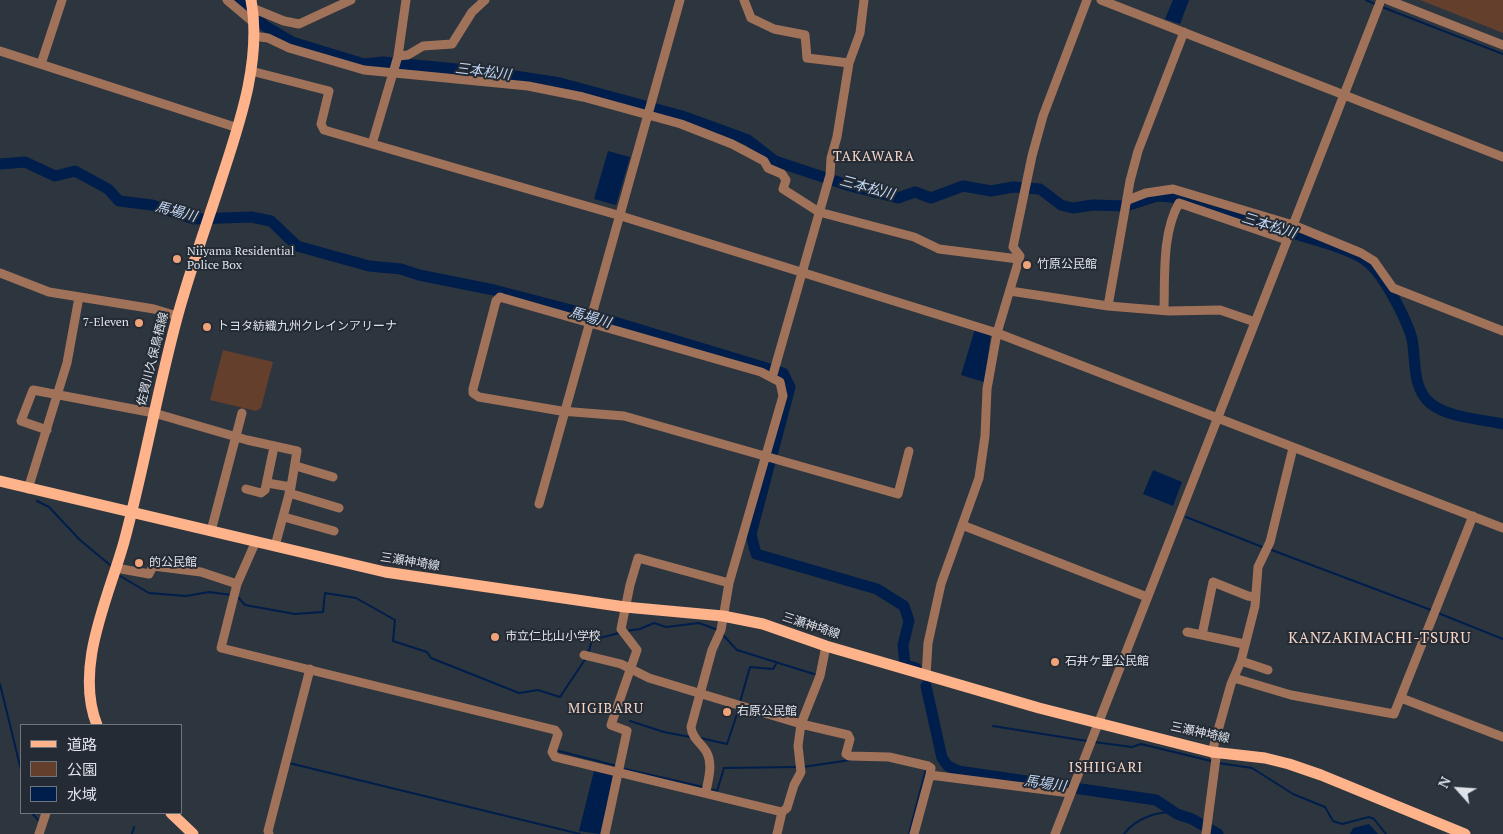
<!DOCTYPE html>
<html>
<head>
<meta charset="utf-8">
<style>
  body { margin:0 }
  #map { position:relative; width:1503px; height:834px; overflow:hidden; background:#2d353f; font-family:"PT Serif","Noto Sans JP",serif }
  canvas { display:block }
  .legend { position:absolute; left:20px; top:724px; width:162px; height:90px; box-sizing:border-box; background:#242b34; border:1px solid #6e757c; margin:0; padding:6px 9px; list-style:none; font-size:15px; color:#dee3e9 }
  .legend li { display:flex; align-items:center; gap:10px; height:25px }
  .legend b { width:25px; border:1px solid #6e757c }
  .north { position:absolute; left:1433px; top:764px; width:50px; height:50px; -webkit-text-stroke:4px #242b34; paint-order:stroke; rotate:296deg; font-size:14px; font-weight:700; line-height:20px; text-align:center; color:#dee3e9 }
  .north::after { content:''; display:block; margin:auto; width:18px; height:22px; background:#dee3e9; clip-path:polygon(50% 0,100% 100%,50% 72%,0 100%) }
</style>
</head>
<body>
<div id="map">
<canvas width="1503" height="834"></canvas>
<ul class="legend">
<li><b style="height:6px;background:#ffb38b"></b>道路</li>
<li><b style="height:14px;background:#64402c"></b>公園</li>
<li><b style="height:14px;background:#001e4b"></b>水域</li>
</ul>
<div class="north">N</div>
</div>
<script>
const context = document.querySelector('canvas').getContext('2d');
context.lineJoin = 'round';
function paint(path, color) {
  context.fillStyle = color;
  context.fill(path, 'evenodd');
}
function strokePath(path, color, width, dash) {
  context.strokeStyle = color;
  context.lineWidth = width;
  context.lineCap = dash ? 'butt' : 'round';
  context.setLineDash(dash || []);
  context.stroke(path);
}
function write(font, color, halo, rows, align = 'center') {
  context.font = font + ' "PT Serif","Noto Sans JP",serif';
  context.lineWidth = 4;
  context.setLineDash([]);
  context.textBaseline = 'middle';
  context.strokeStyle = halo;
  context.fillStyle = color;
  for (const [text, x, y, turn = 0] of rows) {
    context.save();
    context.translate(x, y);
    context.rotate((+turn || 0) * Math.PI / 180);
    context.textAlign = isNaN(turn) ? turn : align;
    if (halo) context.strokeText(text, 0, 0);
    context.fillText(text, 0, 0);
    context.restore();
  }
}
const green = new Path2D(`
  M1420 0H1503V33Z
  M223 350 273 362 261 408 256 411 210 400Z`);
const water = new Path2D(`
  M1173 0H1189L1180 24 1165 19Z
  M608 151 630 157 616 205 594 199Z
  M975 329 991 334 984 382 961 375Z
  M1153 470 1182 482 1173 506 1143 494Z
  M594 771 614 776 600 834 579 831Z
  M1369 824 1378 834H1350L1353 828Z`);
const stream = new Path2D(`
  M1366 0 1375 4
  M1382 7 1503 54
  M37 501 49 507 80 540 110 565
  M1186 517 1265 548
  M1269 549 1431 610
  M120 576 149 593 186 596 209 592 232 595
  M237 596 245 605 295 614 323 612 325 593 356 598 395 620 393 641 427 652 431 658 519 693 538 690 560 697 586 658
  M1438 613 1503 639
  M626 631 640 629 654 623 666 627 699 623 718 630
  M723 635 737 650 814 674
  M588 654 592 640 619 633
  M0 684 21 770
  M740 702 750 667 773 669 776 664
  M630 721 664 732 690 737
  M993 726 1087 741
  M700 738 727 744 739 708
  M1094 742 1132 747 1141 744 1211 761
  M559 751 617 766
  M289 763 580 834
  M1218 763 1252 768 1293 794 1325 807 1333 821 1342 824 1369 817 1374 819 1386 834
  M803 767 850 760
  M625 769 703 787
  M710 789 717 791 724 768 798 767
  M32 813 38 820
  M132 834 134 827
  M909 834 926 769
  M1124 834C1135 819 1160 809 1177 814`);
const river = new Path2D(`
  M237 0 265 26 292 42 364 64 383 62 489 72 560 83 682 116 748 140 775 161 850 186 898 198 915 192 931 198 963 186 991 191 1013 187 1040 189 1061 205 1073 208 1093 205 1126 206 1157 196 1172 197 1332 245C1345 250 1362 255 1372 266 1386 280 1407 320 1412 339 1416 360 1412 388 1430 403 1448 418 1481 419 1503 424
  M0 164 25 162 55 176 75 171 108 189 119 201 152 205 194 219 251 217 271 221 297 246 369 266 401 269 419 275 494 290 598 317 783 373 790 387 751 534 756 554 877 589 904 606 909 621 903 645 905 665 916 668
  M926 686 942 758 948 766 958 771 1156 800 1177 814 1192 819 1218 834`);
const minor = new Path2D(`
  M227 0 253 22
  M744 0 751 18 774 29 805 35 807 58 849 63
  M1101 0 1503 157
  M1388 0 1503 45
  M252 8 284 21 299 24 351 0
  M253 36 268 38 289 48 364 70 528 86 583 97 681 124 732 144 764 161 768 168 782 174 786 180 783 189 819 212 914 237 939 249 1018 259
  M0 51 238 128
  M398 56 408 55 423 46 452 44 472 12 485 0
  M41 64 62 0
  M251 71 329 91 321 124 324 130 621 216 997 333 1503 528
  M372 144 398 56 406 0
  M1128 200 1146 193 1173 189 1293 225 1361 253 1374 261 1393 288 1503 331
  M0 273 49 292 154 309 177 316
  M1010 291 1108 306 1169 311 1220 310 1255 322
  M1108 306 1130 181 1138 151 1184 32
  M1164 309C1165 275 1162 233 1179 203L1287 240
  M772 378 830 175 831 158 837 137 849 63 860 33 864 0
  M47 430 21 421 33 390 154 413 247 440 297 451 291 487 275 546
  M296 466 333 477
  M267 483 291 487
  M28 489 67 363 79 297
  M246 489 261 493 265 490 274 447
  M289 493 339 508
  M539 504 680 0
  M284 517 334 531
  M962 525 1147 597
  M211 531 242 413
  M256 541 237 584 221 648 555 730 558 734 552 752 555 757 782 812
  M116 568 149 574 153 566 201 572 237 584
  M1187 632 1202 635 1213 582 1248 596 1254 597
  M1202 635 1244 644
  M584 655 621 664 649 678 801 724 848 735 850 739 846 754 849 756 889 757 928 766 931 768 930 775 914 834
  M1241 661 1268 670
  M926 676 928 643 941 584 979 478 985 436 987 389 997 333 1020 256 1013 247 1032 156 1043 116 1087 0
  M1234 678 1291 695 1394 714 1473 516
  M1401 698 1503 737
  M930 775 1070 793
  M706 792C708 780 713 765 707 753 702 743 692 739 691 727L712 650 721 630 729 583 783 396 780 382 761 372 503 298 500 297 496 301 473 389V393L479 397 561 411 624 416 898 494 909 451
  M39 834 46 813
  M269 834 268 831 310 669
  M605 834 627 731 611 725 637 650 621 629 630 585 638 558 729 583
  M777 834 782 812 787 808 794 785 801 772 798 746 801 724 820 676 826 646
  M1055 834 1381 0
  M1206 834 1216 758 1212 752 1231 684 1241 661 1255 606 1258 567 1270 542 1293 448`);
const major = new Path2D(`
  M0 481 385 572 625 607 723 616 763 624 826 646 1039 708 1212 752 1265 758 1289 764 1321 775 1465 834
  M97 725C74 667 108 599 124 542 144 468 157 392 177 318 190 270 207 224 222 177 240 122 262 59 251 0
  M171 813 193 834`);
const markers = [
  [177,259,5,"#f0a378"],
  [1027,265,5,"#f0a378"],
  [139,323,5,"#f0a378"],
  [207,327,5,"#f0a378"],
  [139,563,5,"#f0a378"],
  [495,637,5,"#f0a378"],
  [1055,662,5,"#f0a378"],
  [727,712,5,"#f0a378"]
];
const poiNames = [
  ["Niiyama Residential",187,252],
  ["Police Box",187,266],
  ["竹原公民館",1037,265],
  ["7-Eleven",129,323,"right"],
  ["トヨタ紡織九州クレインアリーナ",217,327],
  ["的公民館",149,563],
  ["市立仁比山小学校",505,637],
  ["石井ケ里公民館",1065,662],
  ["右原公民館",737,712]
];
const streetNames = [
  ["佐賀川久保鳥栖線",153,359,-76],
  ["三瀬神埼線",410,562,9],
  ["三瀬神埼線",811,626,18],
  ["三瀬神埼線",1200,733,12]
];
const waterNames = [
  ["三本松川",483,72,7],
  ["三本松川",867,188,15],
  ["馬場川",176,212,15],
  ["三本松川",1269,226,17],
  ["馬場川",590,318,16],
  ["馬場川",1045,784,8]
];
const neighbourhoodNames = [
  ["TAKAWARA",874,157],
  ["MIGIBARU",606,709],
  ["ISHIIGARI",1106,768]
];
const quarterNames = [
  ["KANZAKIMACHI-TSURU",1380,639]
];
paint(green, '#64402c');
paint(water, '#001e4b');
strokePath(stream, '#001e4b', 2);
strokePath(river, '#001e4b', 11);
strokePath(minor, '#a07259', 9);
strokePath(major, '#ffb38b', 11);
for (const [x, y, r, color] of markers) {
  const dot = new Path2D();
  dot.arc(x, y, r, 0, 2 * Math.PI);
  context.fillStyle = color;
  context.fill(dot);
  strokePath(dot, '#242b34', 2);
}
write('12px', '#dee3e9', '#242b34', poiNames, 'left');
write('12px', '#dee3e9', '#242b34', streetNames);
write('italic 14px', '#c3d8f7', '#242b34', waterNames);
context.letterSpacing = '1px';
write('14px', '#f5d6c7', '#242b34', neighbourhoodNames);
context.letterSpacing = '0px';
context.letterSpacing = '1px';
write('15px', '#f5d6c7', '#242b34', quarterNames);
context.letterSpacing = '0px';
</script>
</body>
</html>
